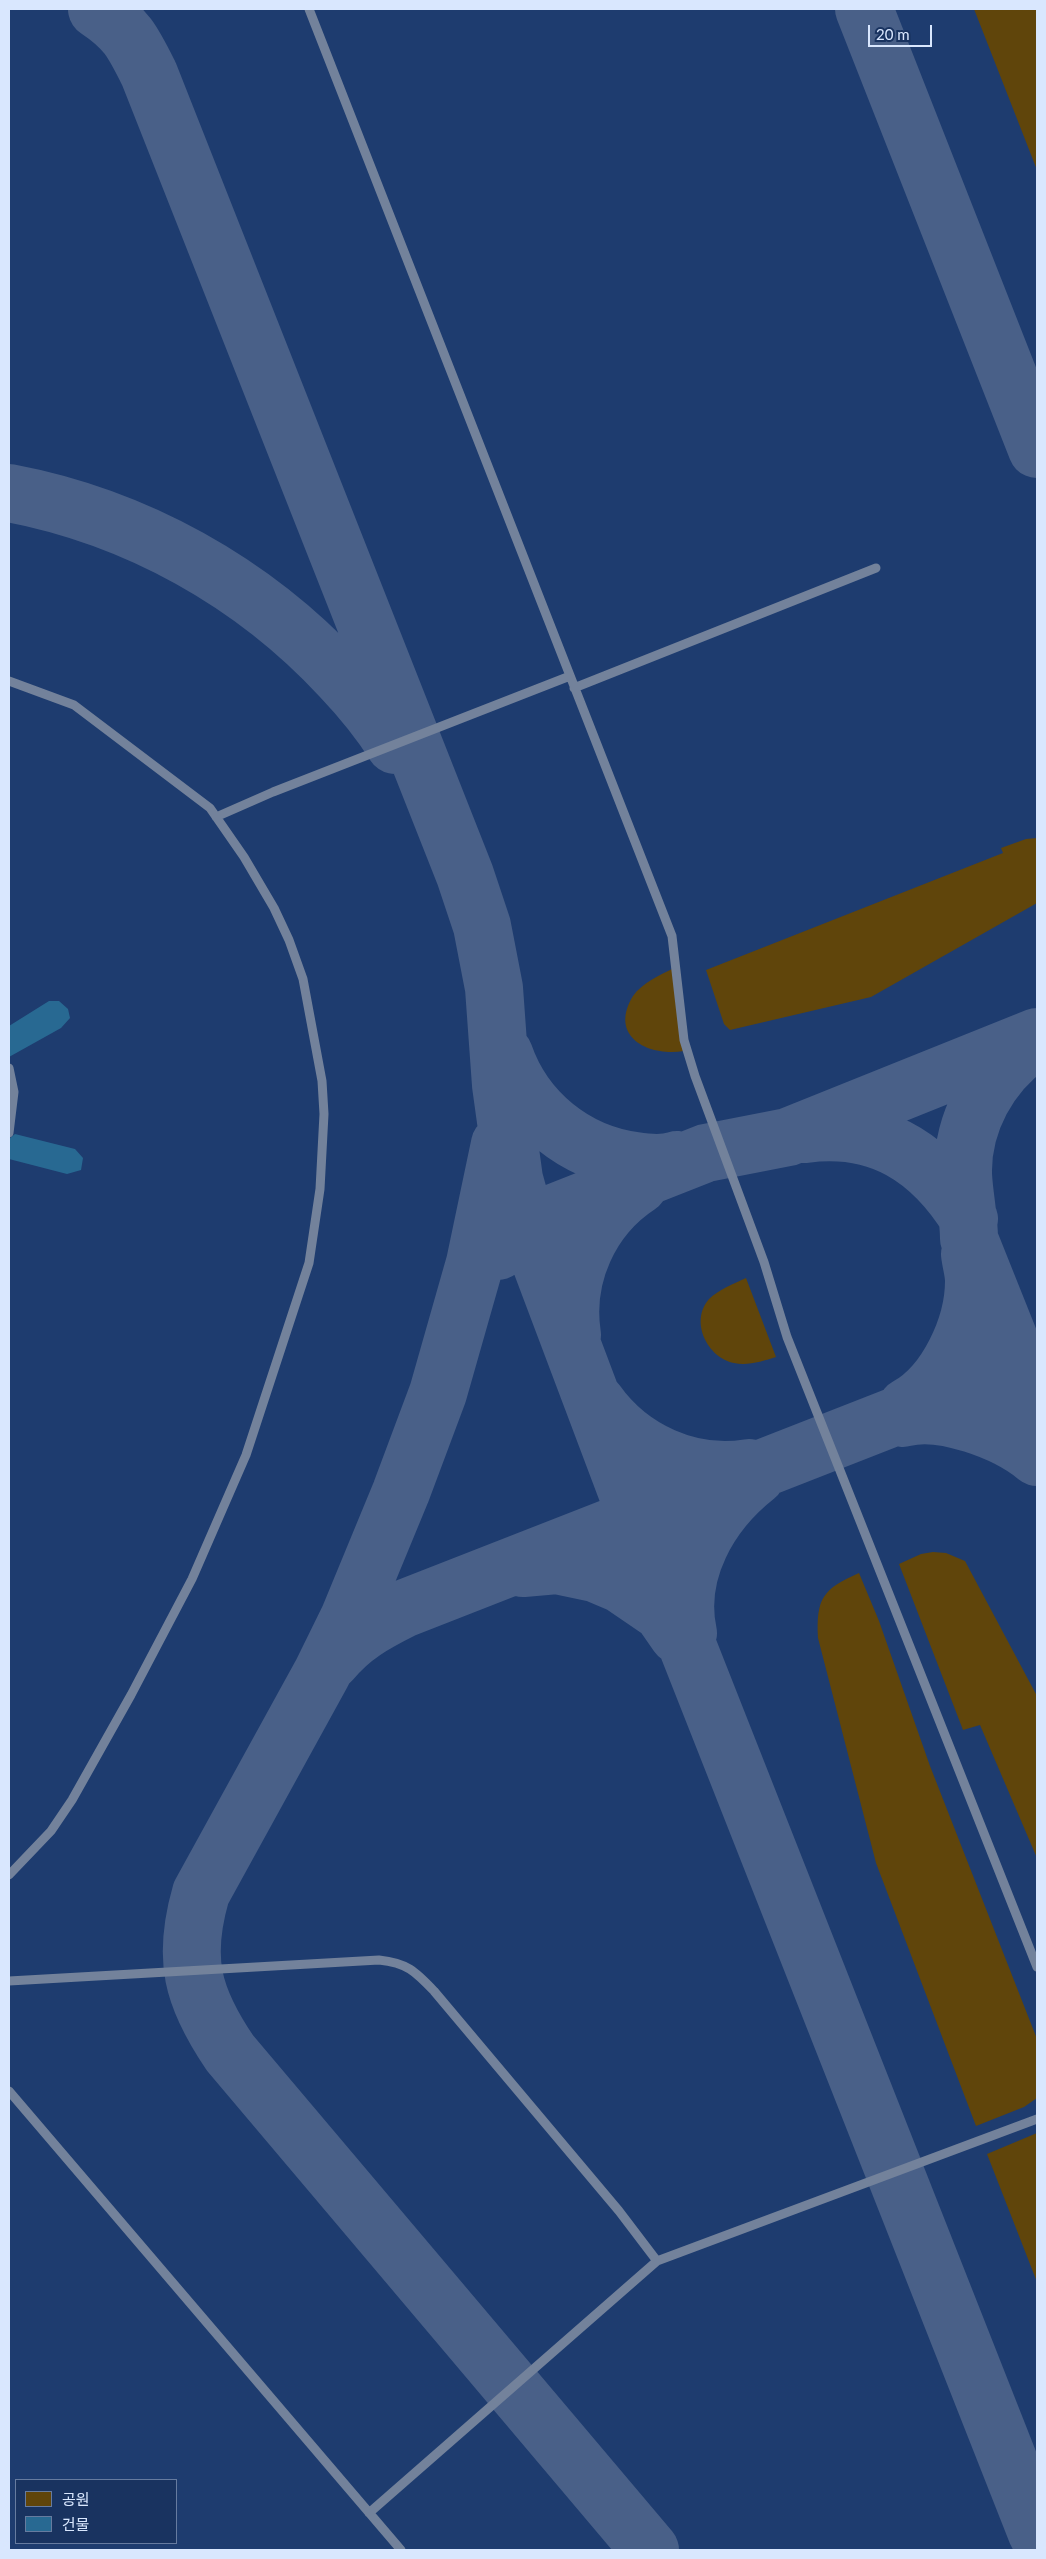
<!DOCTYPE html>
<html>
<head>
<meta charset="utf-8">
<style>
  body { margin:0 }
  #map { position:relative; width:1046px; height:2559px; overflow:hidden; background:#193360; font-family:Lato,"Noto Sans KR",sans-serif }
  canvas { display:block }
  .frame { position:absolute; inset:0; border:10px solid #d9e7fe; pointer-events:none }
  .legend { position:absolute; left:15px; top:2479px; width:162px; height:65px; box-sizing:border-box; background:#193360; border:1px solid #667b9f; margin:0; padding:6px 9px; list-style:none; font-size:15px; color:#d9e7fe }
  .legend li { display:flex; align-items:center; gap:10px; height:25px }
  .legend b { width:25px; border:1px solid #667b9f }
  .scale { position:absolute; left:868px; top:25px; width:64px; height:22px; box-sizing:border-box; border:2px solid #d9e7fe; border-top:0; padding-left:6px; font-size:15px; line-height:18px; white-space:nowrap; color:#d9e7fe; -webkit-text-stroke:4px #193360; paint-order:stroke }
</style>
</head>
<body>
<div id="map">
<canvas width="1046" height="2559"></canvas>
<div class="frame"></div>
<ul class="legend">
<li><b style="height:14px;background:#60450b"></b>공원</li>
<li><b style="height:14px;background:#286992"></b>건물</li>
</ul>
<div class="scale">20 m</div>
</div>
<script>
const context = document.querySelector('canvas').getContext('2d');
context.lineJoin = 'round';
function paint(path, color) {
  context.fillStyle = color;
  context.fill(path, 'evenodd');
}
function strokePath(path, color, width, dash) {
  context.strokeStyle = color;
  context.lineWidth = width;
  context.lineCap = dash ? 'butt' : 'round';
  context.setLineDash(dash || []);
  context.stroke(path);
}
const built = new Path2D(`
  M9 9H1037V2550H9ZM16 2480H176V2543H16Z`);
const green = new Path2D(`
  M974 9H1037V170Z
  M1037 838V903L871 997 730 1030 724 1024 706 970 1003 853 1001 848 1026 839Z
  M674 968 684 1051C649 1057 608 1037 633 996 642 983 660 975 674 968Z
  M746 1278 776 1357C763 1361 748 1366 734 1363 708 1358 689 1322 709 1299 718 1290 735 1283 746 1278Z
  M933 1552 946 1553 965 1561 1037 1696V1858L980 1725 963 1730 899 1564 921 1554Z
  M859 1573 879 1621 930 1766 1037 2039V2098L1024 2107 976 2126 876 1863 818 1638C816 1598 823 1589 859 1573Z
  M1037 2133V2282L987 2154Z`);
const taxiway = new Path2D(`
  M97 9C127 29 133 42 149 74L465 875 482 926 494 988 501 1085 514 1179 527 1226 637 1518 1037 2533
  M864 9 1037 449
  M9 493C136 517 253 582 341 677 361 698 379 720 395 745
  M1031 1044C989 1073 962 1123 963 1174 964 1196 969 1217 969 1239L1037 1409
  M504 1054C524 1112 575 1153 635 1161 648 1163 665 1164 677 1160
  M805 1134C879 1124 931 1158 969 1219
  M500 1144 475 1263 438 1393 401 1492 349 1618 322 1673 201 1893C182 1959 192 1997 230 2053L650 2550
  M498 1251 527 1226 541 1218 706 1153 788 1137 1037 1037
  M572 1335C563 1276 590 1217 639 1185
  M596 1402C630 1450 690 1478 749 1468
  M907 1407C947 1385 974 1326 974 1281 974 1272 971 1263 970 1254
  M903 1418C941 1407 1007 1432 1037 1457
  M523 1568 557 1565 595 1573 621 1584 662 1612 678 1635
  M688 1633C675 1572 709 1513 756 1476
  M331 1661C351 1636 375 1623 403 1609L1037 1361`);
const building = new Path2D(`
  M49 1001H59L68 1009 70 1018 61 1028 9 1057V1026Z
  M15 1134 75 1149 83 1158 81 1170 67 1174 9 1159V1139Z`);
const service = new Path2D(`
  M309 9 672 936 684 1040 695 1076 764 1262 787 1337 1037 1967
  M9 681 74 705 210 808 244 857 274 908 289 940 303 979 322 1081 324 1114 320 1189 309 1263 246 1455 192 1579 131 1695 72 1800 51 1831 9 1875
  M574 688 876 568
  M216 817 273 792 570 676
  M9 1068 14 1092 9 1133
  M9 1981 379 1960C407 1963 415 1971 434 1991L619 2211 657 2261
  M9 2091 401 2550
  M369 2513 657 2261 1037 2119`);
paint(built, '#1e3c6f');
paint(green, '#60450b');
strokePath(taxiway, '#496088', 58);
paint(building, '#286992');
strokePath(service, '#73829b', 9);
</script>
</body>
</html>
